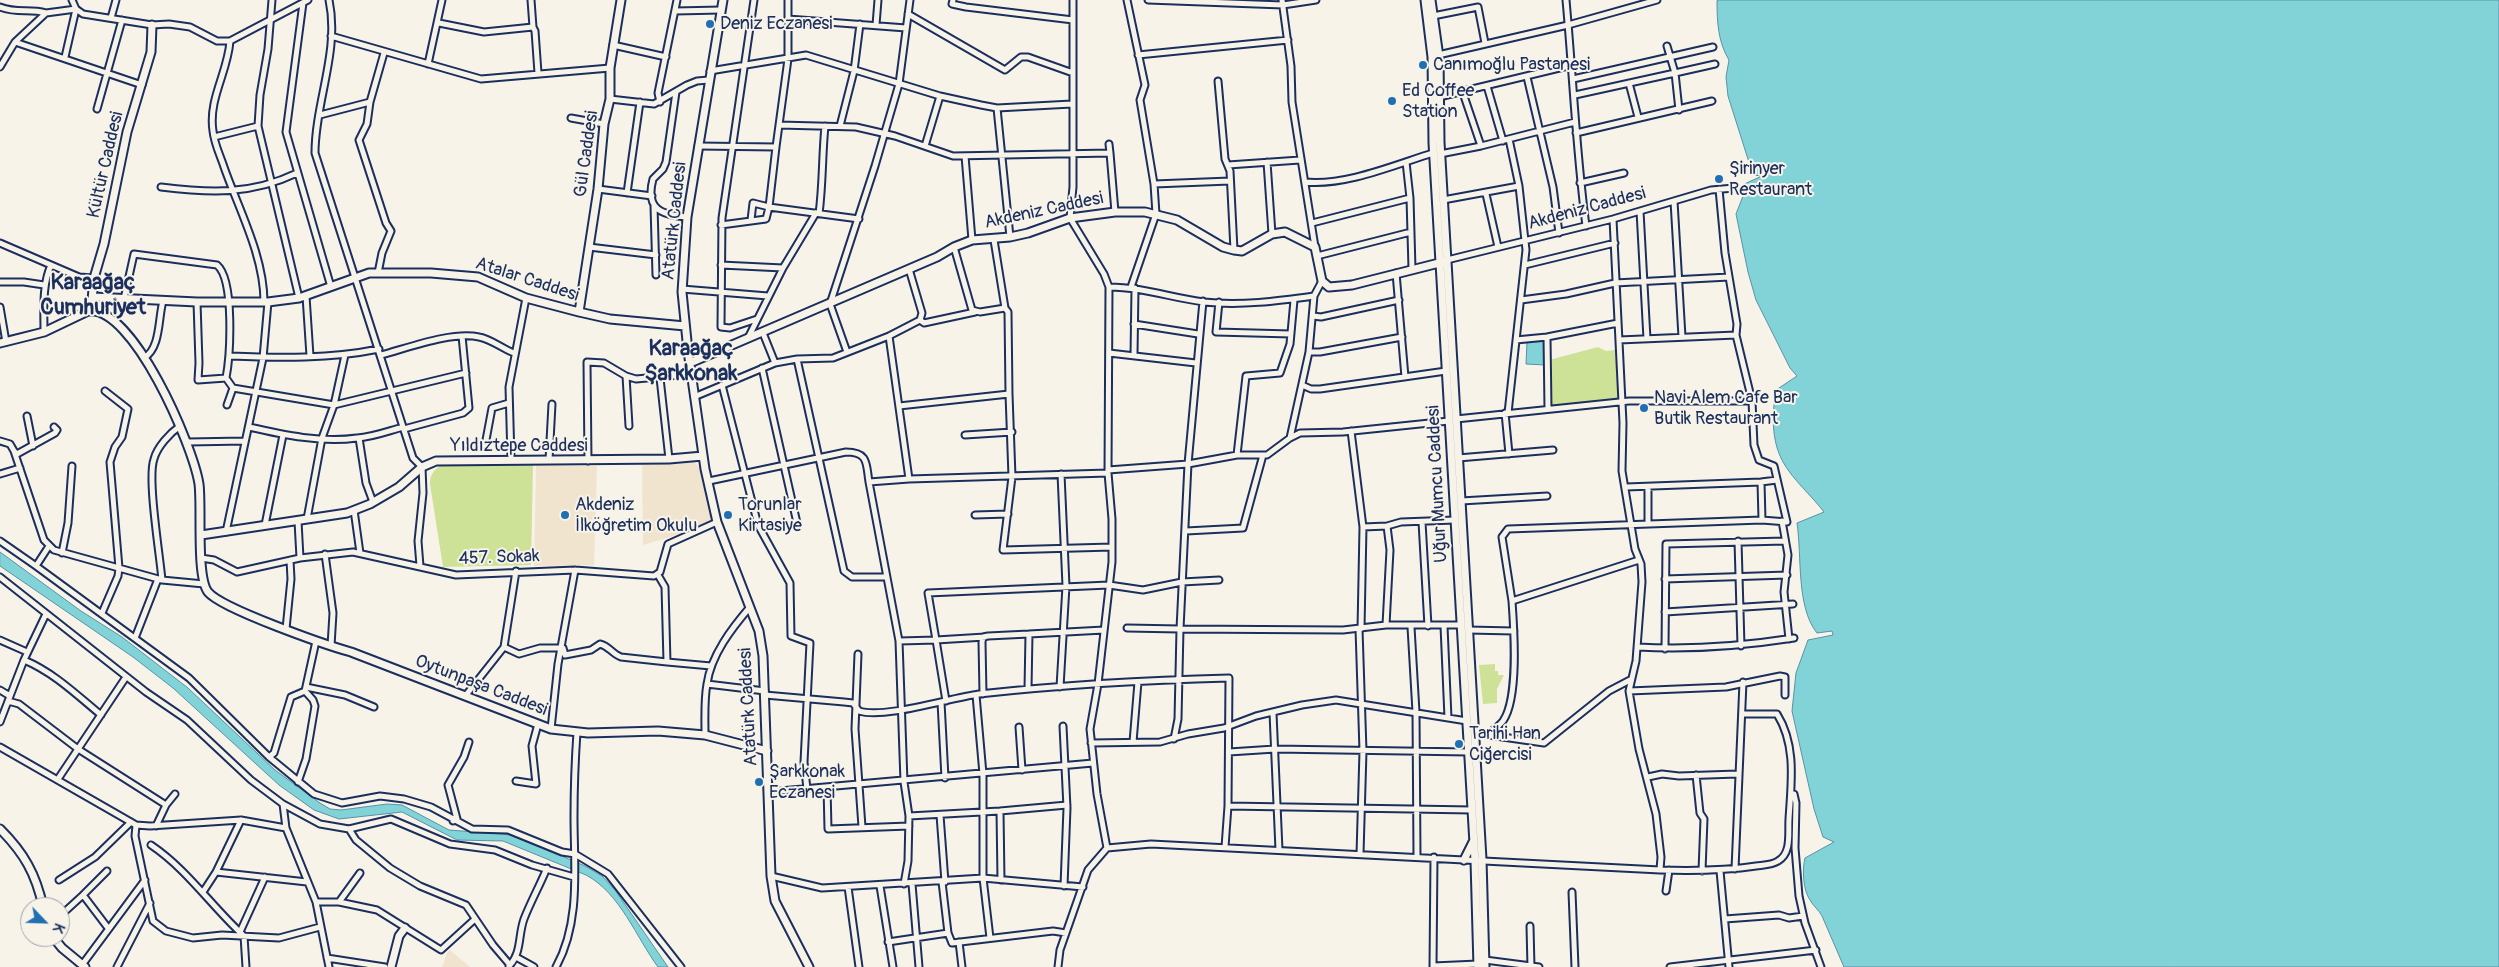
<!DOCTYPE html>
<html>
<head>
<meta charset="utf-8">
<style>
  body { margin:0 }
  #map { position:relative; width:2499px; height:967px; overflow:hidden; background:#f7f3e8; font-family:Pangolin,sans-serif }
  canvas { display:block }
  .north { position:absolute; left:20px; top:897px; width:50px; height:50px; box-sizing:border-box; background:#f7f3e8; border:1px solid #9fa5b1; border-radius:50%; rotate:114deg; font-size:14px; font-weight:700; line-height:20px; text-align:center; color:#1b2f5e }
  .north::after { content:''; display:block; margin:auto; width:18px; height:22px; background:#1f6fb2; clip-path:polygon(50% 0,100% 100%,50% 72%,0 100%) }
</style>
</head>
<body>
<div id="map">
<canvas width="2499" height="967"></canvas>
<div class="north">K</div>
</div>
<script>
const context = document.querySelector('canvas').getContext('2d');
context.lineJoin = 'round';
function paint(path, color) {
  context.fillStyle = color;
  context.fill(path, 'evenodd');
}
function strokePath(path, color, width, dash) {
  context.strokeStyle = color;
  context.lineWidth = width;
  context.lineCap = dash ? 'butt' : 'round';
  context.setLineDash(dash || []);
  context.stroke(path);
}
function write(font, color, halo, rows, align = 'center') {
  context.font = font + ' Pangolin,sans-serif';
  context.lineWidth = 4;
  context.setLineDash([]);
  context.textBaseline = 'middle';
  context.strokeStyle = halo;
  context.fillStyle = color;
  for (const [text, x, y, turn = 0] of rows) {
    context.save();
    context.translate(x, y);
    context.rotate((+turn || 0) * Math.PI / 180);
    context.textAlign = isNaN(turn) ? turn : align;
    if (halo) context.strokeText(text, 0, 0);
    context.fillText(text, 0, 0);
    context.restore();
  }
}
const built = new Path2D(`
  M694 462 702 469 711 520 700 528 643 545 642 465Z
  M536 465 597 466 594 565 534 566Z
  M450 950 470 967H442L447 953Z`);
const green = new Path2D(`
  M1598 347 1606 351 1615 350 1618 397 1615 400 1550 406 1549 360Z
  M533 465 531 565 443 567 430 484C430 475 433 471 440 466Z
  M1495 664V671H1498V675H1504L1497 689V703L1483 704 1479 665Z`);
const water = new Path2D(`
  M1720 0H2499V967H1844C1837 950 1829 933 1822 916 1819 910 1813 906 1810 900 1803 890 1802 870 1805 858L1834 842 1823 837 1814 809 1792 711 1796 673 1808 640 1833 635 1832 631 1817 633C1796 607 1802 556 1797 523L1824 512C1812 496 1793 480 1783 462 1771 440 1772 414 1776 390L1797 376 1790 368 1756 300 1748 272 1736 214 1743 196 1742 185 1762 176 1753 175 1728 96 1726 77 1729 60C1718 42 1717 22 1717 1Z
  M1545 341V365L1526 364 1527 342Z
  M0 552 81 611 122 637 188 688 275 770 320 803 330 809 341 810 387 804 402 805 449 830 513 835 585 866 602 876 615 890 668 967H658C636 937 620 893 586 875L503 841 457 840 402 812 339 819 314 810 279 785 173 688 133 657 0 566Z`);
const street = new Path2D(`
  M72 0 76 9 83 14 152 25 169 24 190 27 217 41H230L308 0
  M272 0 268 49 260 95 258 126 299 298
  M329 0C340 51 315 102 315 153L413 458 422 467 423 493 418 541 420 566
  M754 0 722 218 721 327 730 328 757 319
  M953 0 952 4 966 7 1073 20
  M1073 0V187L1070 218 1104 274 1109 287 1108 473 1112 519V562L1098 684 1090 729 1097 794 1107 848
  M1127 0 1145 85 1140 100 1154 184 1156 214 1131 287
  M1148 0 1283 5 1316 0
  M1282 0 1291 66 1292 102 1315 247
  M1566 0C1573 76 1576 151 1586 226
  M303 3 286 132 331 287
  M0 7C18 14 29 8 46 13
  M675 11 721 10
  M908 14 1005 70 1021 57H1028L1073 73
  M1433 16 1478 7 1485 43
  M111 18 116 0
  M788 19 906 28
  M439 23 484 32 533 27 531 0
  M876 25 878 0
  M533 27 535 31 538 73
  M331 36 481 79 610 68
  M230 41C228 72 208 99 213 131 214 143 220 155 224 167 239 210 264 256 264 302
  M15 42 142 85
  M613 45 666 57
  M1667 46 1675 73 1715 64
  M1138 55 1288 40
  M1438 55 1568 25 1657 0
  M65 57 76 9
  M428 64 442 0
  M0 67 15 42 46 13 76 9
  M710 71 806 55 940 96 981 105 997 108 1072 104
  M1527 77 1553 187 1559 233
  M1573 79 1713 47
  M1218 81 1225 159 1230 171 1234 250
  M1629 83 1638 117
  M1487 86 1503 141
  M676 92 666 162 663 169 653 179C645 209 661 215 687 217
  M1463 93 1481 146
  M1575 95 1675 73 1679 110
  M1439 97 1572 65
  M610 99 654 104 687 85 697 81 709 80
  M660 102 658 93 677 0
  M997 108 1010 237
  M97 109 122 20
  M320 115 370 102
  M571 118 604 124
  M779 125 856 127 895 136 953 156 1110 153 1115 212
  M840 126 854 71 860 24
  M1576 133 1712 101
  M214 137 258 126
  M1509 139 1519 186
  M1109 144 1110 153
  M698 146 776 147 788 59V0
  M925 146 940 96
  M1440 154 1481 146 1575 122
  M965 156 972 240
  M1267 162 1272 234
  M1406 162 1410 198 1412 269
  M1228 165 1300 160
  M1305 182C1346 186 1394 165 1433 153
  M1580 183 1624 173
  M1154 184 1230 181
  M161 187C210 193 251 195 297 173
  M598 189 652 196
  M627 193 640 102
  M1486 194 1498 247
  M1443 200 1519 186 1526 250 1508 413
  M1674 201 1682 337
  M654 206 656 275
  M1640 211 1647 339
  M819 214C823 183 822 156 825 126
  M1613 219 1623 423 1622 471 1635 549 1641 564 1642 582 1636 661 1629 691 1639 749 1656 814 1661 857 1660 870
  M751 220 753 203 769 207 776 147
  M1312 223 1410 198
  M721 225 766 219 769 207 859 219
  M994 240 1005 308 1008 312 1009 394
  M0 243 79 277 94 278
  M589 247 656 255
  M954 247 972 310 980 312 1005 308
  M1317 256 1411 232
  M1447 260 1613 219 1711 190 1734 188
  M721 265 783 268
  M1525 265 1615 243
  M378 273 382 253 391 231 386 223 359 140 367 124 370 102 384 53
  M1396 273 1405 377
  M0 282H24L44 285
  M1109 287C1142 287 1172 298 1204 302 1240 306 1278 301 1314 296L1322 281
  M682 289 768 296
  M306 296 310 356
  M124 299 134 254 217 265C235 280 230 357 226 378L198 380 199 363 197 302
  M1521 300 1566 294 1615 283 1729 277
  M1219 302 1216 332 1291 334
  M0 307 6 342
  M1313 316 1321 317 1399 300
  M920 320 924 323 975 312
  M1134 324 1198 334
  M44 332C44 309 42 285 51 265
  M763 333 775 363
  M889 336 909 479
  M1547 337 1548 409
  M748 338 783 268 816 213
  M1516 340 1547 337 1618 323
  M1619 340 1736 335 1737 324 1725 253 1719 189
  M847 352 830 304 875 166 899 84 910 0
  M1309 352H1320L1402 337
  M1109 353 1196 363
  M381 355C408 348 452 331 479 337 491 339 503 349 514 353
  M1134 355 1135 288
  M230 356C280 358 330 359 379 349
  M144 358C161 348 158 318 163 301
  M797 359 844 571 852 577H887
  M762 368 797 523
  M626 376 629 426
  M226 378 233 388 334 405 466 373
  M660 378 669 459
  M722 385 758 525 790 583 791 636 810 643 804 762 807 789
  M1302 385 1311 389H1320L1446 371
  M694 397 775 363 797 359 833 358 889 336 920 320 922 313 909 269
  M227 405 233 388
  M899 406 1009 394 1012 477 1003 550 1112 547
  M1505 413 1509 454
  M27 416 33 446
  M1456 419 1629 401H1752
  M249 427C284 435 322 443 357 438 373 437 388 431 403 427
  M404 429 463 413 469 408 462 336
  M1351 431 1363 527 1387 526
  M965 435 1012 432
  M359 438 366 483 373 502
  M1290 438 1300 433 1343 432 1449 421
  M486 440 492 408 509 403
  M0 441 10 444 14 451 44 540 54 550 162 580 204 584
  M188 442 245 441
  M14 451 17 454 55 433 57 430 54 427
  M1237 455 1246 376 1280 373 1290 344 1294 300
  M1458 458 1553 450
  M511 459 509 387 526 298
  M549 460 552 404
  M588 461 587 362 604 363 626 376 636 379 691 374
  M1108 470 1188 464 1237 455H1267L1290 438 1309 352 1314 296
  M0 474 20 468
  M709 481 846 452C869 452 866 464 869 482L909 479 1108 473
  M869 482 899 641
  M1761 482 1762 520
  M1626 487 1761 482 1777 480
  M1648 487V524
  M1461 501 1547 496
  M354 510 360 553
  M975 515 1008 514
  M307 519 322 438 334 405 345 355
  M298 521 300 558
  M1782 521 1788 555 1784 592 1789 639
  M1422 522 1428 626
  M265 525 283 435
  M1186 531 1243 528 1263 455
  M226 532 263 358 268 302
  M0 541 36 566 49 546
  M1738 541 1741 646
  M62 553 68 523 72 466
  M325 554 333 613 331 646
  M201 558 214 560 237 572 300 558 353 552 456 575 575 570 654 576 660 572 668 544 717 522
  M36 566 189 678 269 757 314 794 342 803 380 796 404 799 431 807 472 829 508 830 562 852 575 854 608 874 681 967
  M658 575 665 587 667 662 711 666
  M0 577 146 692 187 720 251 780 283 804 320 824 349 829 391 819 450 844 495 850 532 865 574 877
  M1665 579 1787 575
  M162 580C160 556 147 478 154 459 157 447 170 433 180 426
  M1512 601 1502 537 1508 529 1762 520 1787 522 1774 466 1759 460 1754 445 1752 401 1736 335
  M1665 612 1793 604
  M102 613 118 576 119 568 110 462 115 447 122 437 128 409 105 391
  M1386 625 1390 550 1387 526 1401 522 1455 520
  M1444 626 1448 718
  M1411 627 1416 712 1417 856
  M1127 628 1180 629 1188 464 1203 301
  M286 629 291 579 290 560
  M1359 629 1363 751 1360 854
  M1361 629 1363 527
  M1468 630 1514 631
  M1029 634 1104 630
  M985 637 936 640 928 593 1109 585 1143 590 1182 582 1219 580
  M135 638 158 579
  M0 640 27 652
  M504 647 519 654 540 648H563L565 655 591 650 600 644C609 646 612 654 621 657L667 662
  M1638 647C1691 650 1742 646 1794 638
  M1665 649 1666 544 1785 541
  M858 654 855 729 862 827
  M24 660C53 672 77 695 101 715
  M707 684 765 691
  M306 687 345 695 374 707
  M1060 687 1066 586 1061 474
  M0 690 10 696
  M305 691 316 641
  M1629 691 1726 687 1780 676 1785 677V695
  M983 694 982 642 983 637 988 636 1029 634 1028 689
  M466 695 504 647 516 571
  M765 695 844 702 853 703 859 711C885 719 949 698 979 694 1062 685 1146 680 1229 678L1228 806 1225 847
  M976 695 983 774V878L990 938
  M8 701 19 704 78 749 166 805
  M941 702 945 778
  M1273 713 1279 850
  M0 722 24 660 46 614
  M1063 726 1067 808 1064 886
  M1019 727 1022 770
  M551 729 558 664 575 570
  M1475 733 1544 743 1609 691 1630 680
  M1489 734C1493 730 1499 726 1503 721 1519 698 1514 629 1512 601L1639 560
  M705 735C705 718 704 700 707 684 711 655 732 628 750 607
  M1174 739 1178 719 1180 629 1343 630 1386 625H1461
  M1133 742 1138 682
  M1091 743 1160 742 1188 734 1224 728 1256 716 1302 705 1336 700 1467 721
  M0 747 136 825 150 826 241 820 286 828
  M1229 752 1275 749 1469 752
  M269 757 274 753 291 697 305 691
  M1696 775 1700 813 1704 819 1702 871
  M1648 777 1662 774 1679 776 1737 774
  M58 779 126 677
  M516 781 536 784 532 746 538 724
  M298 782 306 759 315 706 313 700 305 691
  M827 787 828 829 909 826
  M769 792 1093 763
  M1794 794 1796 803 1795 848 1799 896 1805 923 1821 967
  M283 804 286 828 316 902 329 967
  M1228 806 1472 810
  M1000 811 1067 805
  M940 815 945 882
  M909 816 1000 811 1001 880
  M453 821 457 819 448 785 464 757 469 742
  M136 825 135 836 153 921 166 931 193 938 222 935 279 938 320 927
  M156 826 166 805 175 794
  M349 829 356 840 390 868 420 886 466 905 493 945 510 965
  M151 845C188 870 212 907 244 936L246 967
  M1735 869 1743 682
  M1720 871 1729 967
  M216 872 307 882
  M771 876 822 888 983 878 1083 887
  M59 880 95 857 131 822
  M942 882 948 933 952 943 1053 931 1066 933
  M904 884 908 861 909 816 904 782 899 641 936 640 946 701
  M912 884 919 967
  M880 886 893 967
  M848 887 859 967
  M1666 891 1669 870
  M203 892 216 872 241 820
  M1572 892 1575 967
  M83 895 107 871
  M316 902H339L377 910 441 950 475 919
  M339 902 360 873
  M60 916 83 895 108 928
  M1725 919 1779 915 1789 918 1803 916
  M1530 926 1531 967
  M240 932 265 877
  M888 942 948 933
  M959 942 962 967
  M516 957 534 967
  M327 958 385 967
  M1485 960 1539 967
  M82 965 145 880
  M509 966C522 953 518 935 524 919 531 901 540 885 547 868
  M1433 966 1478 964
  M117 967 150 903
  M556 967C581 922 574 867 574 817 574 789 575 761 577 732
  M1058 967 1060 950 1088 870 1107 848 1151 844 1660 870C1692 871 1723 871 1756 866 1763 865 1772 865 1778 861 1792 853 1788 833 1789 819 1791 784 1797 746 1777 714H1743
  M1433 967 1434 857
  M1670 967 1816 950`);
const secondary = new Path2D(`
  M723 0 687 217 682 292 688 351 705 469 717 522 759 631 763 656 771 876 775 901 809 967
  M1425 0 1432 57 1433 143 1475 861 1478 967
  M1431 0 1439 57 1440 142 1482 859 1485 967
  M93 297 197 302H268L299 298 369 273H431L478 277 526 298 579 312 610 319 685 326
  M91 311 94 278 104 244 127 132 151 52 152 25
  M579 312 598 189 604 124 610 99V68L621 0
  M0 343 44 332 88 311C133 305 193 446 199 484 202 507 196 577 208 592 222 609 326 645 351 652L551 729 588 733 658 731 705 735 767 751
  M690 363 937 257 954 247 972 240 1010 237 1028 233 1070 218 1115 212H1145L1177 220 1223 247 1234 250 1242 251 1272 234 1285 232 1315 247 1322 281 1329 287 1352 285 1443 262
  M201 535 347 513 370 504 399 487 422 467 436 461 669 459 703 456
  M0 829C24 853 36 874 43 907
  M1464 860 1473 842
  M53 937 62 948 85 967
  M391 967 399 936 405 928`);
const markers = [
  [710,24,5,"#1f6fb2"],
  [1423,65,5,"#1f6fb2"],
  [1392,101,5,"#1f6fb2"],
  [1719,179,5,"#1f6fb2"],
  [1644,408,5,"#1f6fb2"],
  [565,515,5,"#1f6fb2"],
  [728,515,5,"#1f6fb2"],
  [1459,744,5,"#1f6fb2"],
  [759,782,5,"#1f6fb2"]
];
const poiNames = [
  ["Deniz Eczanesi",720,24],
  ["Canımoğlu Pastanesi",1433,65],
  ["Ed Coffee",1402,91],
  ["Station",1402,112],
  ["Şirinyer",1729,169],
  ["Restaurant",1729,190],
  ["Navi Alem Cafe Bar",1654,398],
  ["Butik Restaurant",1654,419],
  ["Akdeniz",575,505],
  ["İlköğretim Okulu",575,526],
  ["Torunlar",738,505],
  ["Kirtasiye",738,526],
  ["Tarihi Han",1469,734],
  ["Ciğercisi",1469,755],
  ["Şarkkonak",769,772],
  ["Eczanesi",769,793]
];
const streetNames = [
  ["Gül Caddesi",587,154,-82],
  ["Kültür Caddesi",106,165,-77],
  ["Akdeniz Caddesi",1587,209,-15],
  ["Akdeniz Caddesi",1044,211,-12],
  ["Atatürk Caddesi",675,221,-84],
  ["Atalar Caddesi",527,280,18],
  ["Yıldıztepe Caddesi",519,446],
  ["Uğur Mumcu Caddesi",1438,484,-93],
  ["457. Sokak",499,558,-2],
  ["Oytunpaşa Caddesi",481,686,21],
  ["Atatürk Caddesi",749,707,-93]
];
const districtNames = [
  ["Karaağaç",93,283],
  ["Cumhuriyet",93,308],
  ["Karaağaç",691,349],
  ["Şarkkonak",691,374]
];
paint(built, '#f1e4cf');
paint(green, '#cde297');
paint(water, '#82d3d8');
strokePath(water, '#5991a7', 1);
strokePath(street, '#1b2f5e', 9);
strokePath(secondary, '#1b2f5e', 11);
strokePath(street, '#f7f3e8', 5);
strokePath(secondary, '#f7f3e8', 7);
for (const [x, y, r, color] of markers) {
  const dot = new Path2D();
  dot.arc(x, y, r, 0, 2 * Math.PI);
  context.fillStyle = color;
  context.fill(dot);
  strokePath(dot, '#f7f3e8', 2);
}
write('18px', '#1b2f5e', '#f7f3e8', poiNames, 'left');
write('18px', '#1b2f5e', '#f7f3e8', streetNames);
write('bold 22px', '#1b2f5e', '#f7f3e8', districtNames);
</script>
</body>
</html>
